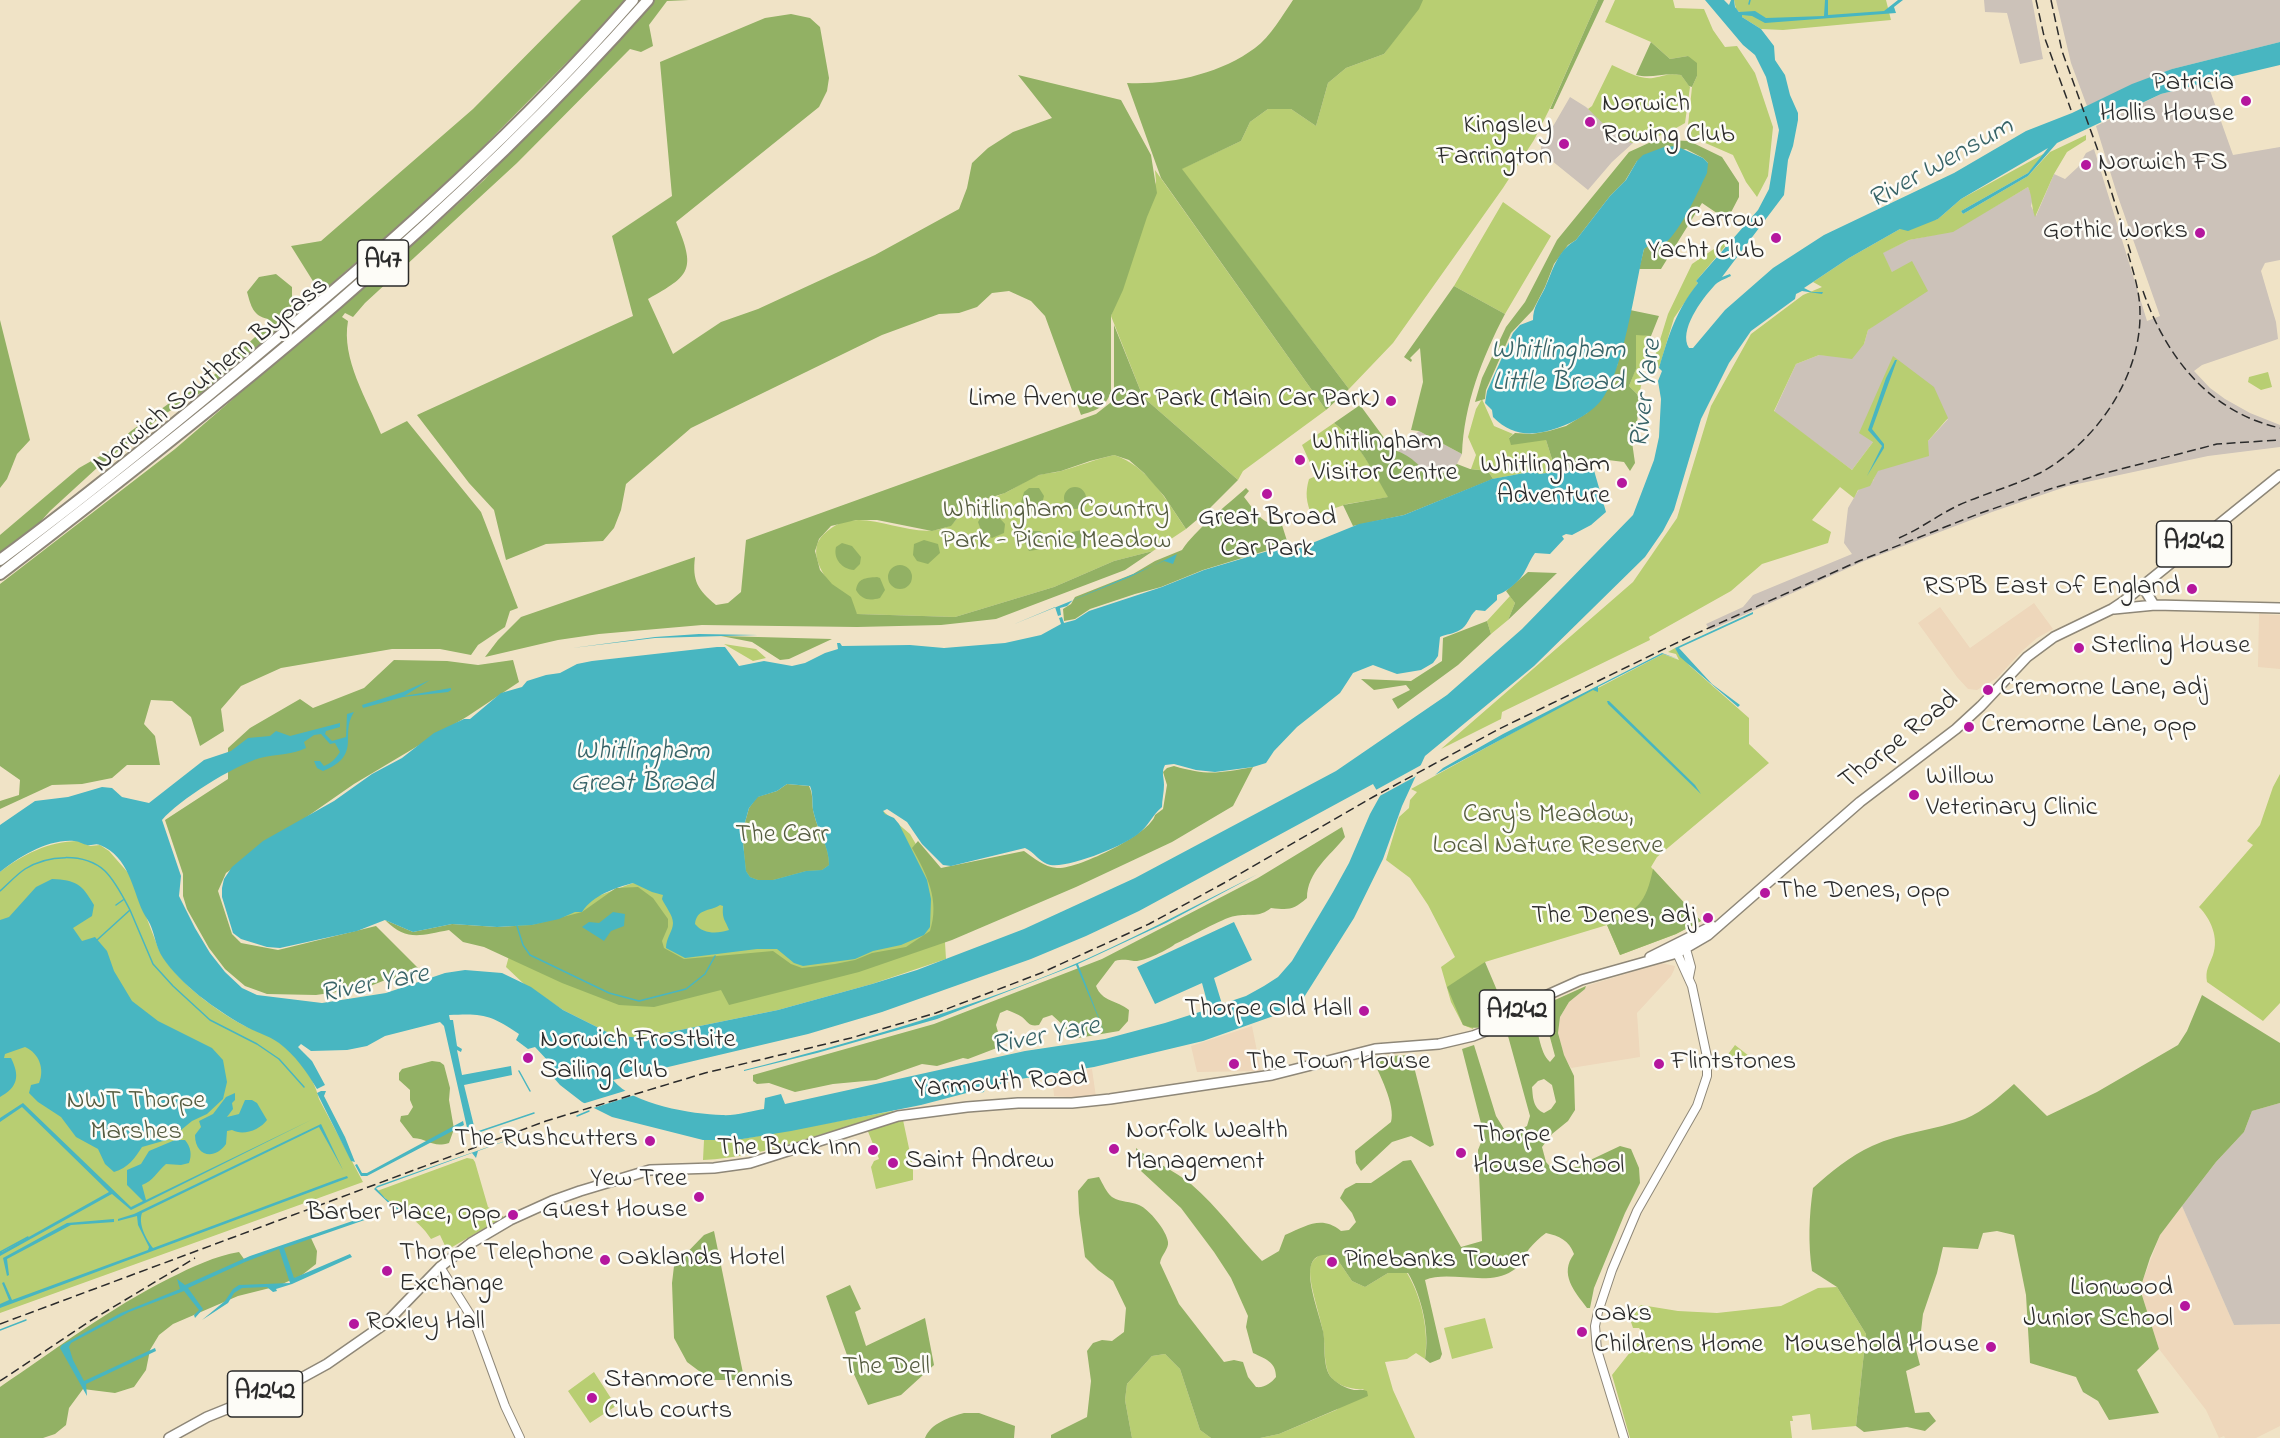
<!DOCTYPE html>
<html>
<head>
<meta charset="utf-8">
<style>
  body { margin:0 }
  canvas { display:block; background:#f0e3c6 }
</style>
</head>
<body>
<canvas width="2280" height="1438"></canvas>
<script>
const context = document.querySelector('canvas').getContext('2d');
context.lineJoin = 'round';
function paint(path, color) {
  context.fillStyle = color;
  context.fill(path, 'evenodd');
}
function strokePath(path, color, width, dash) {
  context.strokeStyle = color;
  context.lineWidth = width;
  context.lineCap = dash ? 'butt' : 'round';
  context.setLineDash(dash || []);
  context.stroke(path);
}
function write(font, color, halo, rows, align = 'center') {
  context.font = font + ' "Indie Flower",sans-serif';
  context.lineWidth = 5;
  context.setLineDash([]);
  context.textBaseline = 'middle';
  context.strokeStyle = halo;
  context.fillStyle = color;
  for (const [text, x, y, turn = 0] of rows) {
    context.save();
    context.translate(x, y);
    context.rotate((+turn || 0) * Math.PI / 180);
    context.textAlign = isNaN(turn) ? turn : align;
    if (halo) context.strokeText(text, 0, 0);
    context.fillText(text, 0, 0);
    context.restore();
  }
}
const built = new Path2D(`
  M2034 603 2053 629 2037 638 2022 651 1997 678 1977 690 1968 689 1957 677 1918 623 1940 607 1970 648Z
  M2259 614 2280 615V669L2258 667Z
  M1661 963 1675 966 1674 970 1671 976 1637 1013 1640 1057 1571 1068 1564 1056 1558 1033 1560 1017 1569 1002 1585 989 1586 986Z
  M1252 1026 1261 1071 1197 1072 1191 1046Z
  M1092 1069 1096 1097 1082 1098 1054 1096 1052 1073Z
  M2182 1206 2234 1325 2280 1324V1426L2256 1438H2225L2224 1436 2219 1438 2206 1410 2159 1349 2140 1288 2160 1235Z`);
const industrial = new Path2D(`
  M1984 0H2032L2043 59 2020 64 2007 13 1985 12Z
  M2056 0H2280V42L2172 69 2087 106 2071 63Z
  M2207 82 2233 155 2280 147V260L2265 263 2261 271 2276 322 2278 339 2202 365 2194 371 2210 388 2225 399 2250 413 2280 425V447L2208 456 2068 486 1992 512 1864 561 1710 630 1706 624 1743 607 1753 595 1852 554 1844 543 1848 508 1859 489 1873 481 1877 471 1898 463 1928 441 1948 419 1873 442 1852 470 1774 412 1796 364 1819 355 1841 356 1864 344 1868 330 1880 321 1892 272 1882 253 1909 240 1953 231 2028 187 2033 198 2031 206 2036 216 2054 174 2065 179 2078 167 2086 153 2094 149 2147 321 2160 316 2117 194 2096 126 2161 94Z
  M1570 97 1586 107 1620 137 1633 143 1612 162 1588 190 1541 152V147Z
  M1419 431 1462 454 1457 464 1431 481 1424 469 1398 451Z
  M2280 1103V1324L2234 1325 2182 1206 2216 1162 2244 1132 2252 1111Z`);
const green = new Path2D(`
  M1422 0H1598L1552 104 1534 140 1503 188 1393 343 1349 389 1181 169 1241 141 1250 122 1268 109H1291L1316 126 1328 83 1346 68 1384 54Z
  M1615 0H1673L1675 8 1704 9 1713 30 1725 47 1737 46 1755 73 1773 127 1768 176 1757 197 1746 182 1733 155 1687 135 1692 87 1697 76 1688 56 1670 59 1651 42 1605 22Z
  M1734 0H1886L1891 20 1783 30 1761 29 1742 17V14L1736 9Z
  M1612 65C1624 70 1639 80 1653 78 1666 76 1667 73 1681 75L1690 87 1685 123C1674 130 1645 144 1633 143 1620 142 1598 118 1588 109L1592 106Z
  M2086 135V140L2067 152 2054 174 2035 217C2031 206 2033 198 2028 187L1953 232 1909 240 1883 253 1892 272 1912 261 1928 291 1868 330 1864 344 1852 359 1819 355 1796 364 1774 411 1852 470 1873 442 1859 433 1893 356 1934 387 1948 418 1928 441 1929 456 1878 471 1870 486 1858 490 1854 498 1840 487 1812 520 1831 532 1828 543 1762 564 1731 591 1649 637 1650 640 1502 712 1501 719 1441 749 1633 582 1677 518 1711 406 1751 334 1803 295 1822 287 1813 282 1849 258 1900 229 1938 219 1961 199 2047 152 2028 173 1961 211 1963 214 2028 176 2050 152Z
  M1155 170 1326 410 1243 471 1238 480 1143 397 1111 316 1156 182Z
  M1503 202 1551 236 1505 314 1454 286Z
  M1724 242 1728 243 1696 281 1698 283 1674 318 1659 368 1651 369 1668 314 1692 264Z
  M1636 334 1651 336 1639 396 1629 386 1636 368Z
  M2268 372 2272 387 2261 390 2248 382 2249 377Z
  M1482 399 1494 426 1513 434 1509 438 1546 440 1556 472 1538 474 1534 471 1493 479 1488 471 1471 469 1476 455 1468 437 1476 409Z
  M1334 423C1358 441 1374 472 1389 497L1347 504 1312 516C1306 502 1305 493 1309 479L1316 476 1302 445Z
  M1114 455C1147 465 1167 501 1186 529L1153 551 1114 561 1054 587 955 617 857 614C841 596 800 559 823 535 859 497 909 545 949 526 957 522 961 511 968 507 980 500 994 498 1007 492 1017 487 1028 479 1039 475 1046 473 1054 473 1061 471 1079 466 1096 459 1114 455Z
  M1510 596 1515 603 1508 620 1491 634 1487 621Z
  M724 644 756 649 766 658 753 661Z
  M1675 648 1690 666 1749 718V744L1769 763 1657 857 1651 867 1701 921 1676 934 1620 955 1607 925 1485 962 1473 1029 1463 1025 1451 1002 1441 967 1455 957 1428 905 1410 878 1386 860 1399 817 1409 808 1410 800 1417 792 1411 789 1596 687 1598 688 1663 654 1679 660 1676 654 1668 652Z
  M2280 774V1003L2263 1021 2207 982C2205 970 2209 966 2213 955 2219 938 2211 919 2199 907L2253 845 2247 841 2260 825 2273 787Z
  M883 811 910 834 931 870 943 909 946 959 872 984 778 1010 641 1038 613 1035 563 1010 524 984 506 967 517 926 633 883Z
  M78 841 90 846 100 845 109 851 130 875 159 950C176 981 212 1008 243 1025 252 1030 261 1032 269 1036 292 1049 313 1073 319 1099L363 1182 0 1313V872C22 855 49 841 78 841Z
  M1735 1045 1749 1056 1740 1067 1726 1057Z
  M893 1111V1113C831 1129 768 1157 703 1160L704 1140H736Z
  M903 1120 913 1167V1180L876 1189 871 1167 874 1161 879 1159 867 1129Z
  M467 1158 473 1159 475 1162 488 1207 504 1217 447 1250 440 1235 431 1239C418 1218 395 1208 377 1191Z
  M1324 1253 1335 1256 1352 1281 1365 1287 1388 1273H1407C1422 1298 1429 1331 1425 1359L1416 1353 1407 1359 1385 1362 1393 1390 1415 1438H1260L1279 1434 1336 1410 1364 1389C1352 1390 1337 1386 1330 1376 1324 1366 1325 1351 1324 1339 1323 1321 1306 1280 1311 1265 1313 1259 1318 1256 1324 1253Z
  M1837 1287 1866 1334 1856 1426 1812 1430 1810 1414 1792 1416 1793 1421H1790L1792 1438H1630L1612 1375 1635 1346 1642 1332 1639 1328H1633L1629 1316 1641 1305 1678 1311 1717 1313 1781 1306 1818 1288Z
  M1485 1318 1493 1348 1452 1359 1444 1328Z
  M1165 1354 1180 1369 1200 1430 1211 1438H1132L1125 1400 1127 1384 1152 1356Z
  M594 1372 616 1406 590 1423 568 1391Z`);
const forest = new Path2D(`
  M581 0H625L602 27 445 185 216 384 163 415 98 467 50 511 33 530 0 556V535L79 468 109 451 131 431 175 399 202 386 267 326 268 319C253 316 251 306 247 292L259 277 276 274 292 287V303L316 286 291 246 321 241 473 109Z
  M652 0H689L667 1 649 25 653 46 641 52 630 49 517 163 365 303 353 317 345 313 342 317 348 321C341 359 367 399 381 434L407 421 481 512 518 608 510 611 505 627 478 645 471 655 440 649H392L281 668 241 686 221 709 224 731 200 746 191 717 172 701 151 700 144 724 155 736 160 765H127L112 778 82 784 52 785 0 809V801L19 795 20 780 0 766V584L175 449 438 222 484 180Z
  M1293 0H1423L1419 9 1384 54 1346 68 1328 83 1316 126 1291 109H1268L1250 122 1241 141 1182 169 1349 389 1326 410 1161 178 1127 83C1170 85 1220 74 1255 48 1271 36 1282 16 1293 0Z
  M1598 0H1604L1553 109H1550Z
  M791 14 810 18 820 27 829 78 827 91 819 107 676 222C696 270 691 275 648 299L673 354 721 322 758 309 875 255 959 209 967 188 972 163 988 148 1013 132 1052 118 1018 75 1121 100 1151 155 1157 193 1147 217 1123 290 1111 316V391C1106 408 1096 410 1081 415L1045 316 1031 301 1009 291 992 293 977 307 959 313 939 314 882 335 691 428 626 484 621 510 614 528 603 541 546 544 506 560 494 510 469 483 417 415 633 316 612 236 672 196 660 62 765 18Z
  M1651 42 1670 59 1688 56 1697 63V76L1692 87 1689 86 1681 75C1665 72 1652 79 1636 75Z
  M1667 140 1689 141 1722 157 1739 183V197L1727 220 1702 203 1661 269H1639L1644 249 1708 163 1703 158 1686 149 1637 161 1625 181 1610 196 1576 240 1568 245 1554 264 1545 287 1533 310 1511 333 1486 390 1485 399 1475 402 1482 378 1506 327 1525 302 1557 240 1629 152 1651 142Z
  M1454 286 1505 314C1482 358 1464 404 1462 454L1419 431 1411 430 1423 382 1420 348 1410 358 1412 360 1411 362 1404 357Z
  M1630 310 1659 316 1651 336 1636 335V369L1629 386 1639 396 1637 426 1632 442 1635 463 1630 471 1624 462 1608 460 1556 472 1546 440 1511 445 1509 438 1515 433 1532 434 1549 431 1566 426 1587 413 1617 366Z
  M0 320 30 440 17 454 7 479 0 488Z
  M1114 325 1143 397 1238 480 1205 513 1186 529 1164 496 1144 473 1129 460 1114 455 1090 461 1061 471 1039 475 1005 493 980 501 966 508 951 526 932 531 877 520H856L831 526 819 539 815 551 820 570 832 584 851 597 857 614 955 617 1054 587 1114 561 1153 551 1125 570 996 619 941 625 857 627 702 625 599 634 558 640 485 657 498 640 521 617 695 557C692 581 698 590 716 605L728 603 741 592 746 540 1096 414 1110 403 1114 392Z
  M1360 405 1393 450C1408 453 1423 467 1431 481L1457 464 1470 469 1488 471 1493 479 1404 515 1353 526 1343 505 1388 497C1373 471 1358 441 1334 423Z
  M1064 498a11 11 0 1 1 22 0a11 11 0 1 1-22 0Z
  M1029 488H1039L1044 496 1041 508 1029 515 1019 510 1024 492Z
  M1246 488 1249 491 1244 497C1255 511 1262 526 1282 525L1288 544 1203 570 1161 587 1135 594 1090 609 1075 619 1064 621 1063 609 1071 604 1075 597 1133 574 1155 561 1182 550C1195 530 1226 506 1246 488Z
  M984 512 995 513 1005 524 1004 533 992 538 982 533 978 522Z
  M1082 530 1087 531 1089 538 1088 546 1073 549 1068 542 1072 532Z
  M1028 531H1041L1044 541 1041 549 1029 551 1025 543Z
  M924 540 938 544 940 553 928 564 917 561 913 555 914 544Z
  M842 543 852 546 861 557 860 564 854 570C842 569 833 559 836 547Z
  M888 577a12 12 0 1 1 24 0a12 12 0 1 1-24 0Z
  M1528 572 1557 573 1508 620 1515 603 1506 591Z
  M877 577 880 578 885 590 880 598C869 601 862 600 856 590 858 578 865 578 877 577Z
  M1487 621 1491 634 1458 665 1398 709 1392 699 1410 690 1406 685 1374 690 1361 679 1411 681 1442 661 1443 638Z
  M721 636 832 639 789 659 780 660 752 642Z
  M394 660 447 661 478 665 513 660 519 682 468 716 354 784 226 873 218 891 232 934 241 943 278 950 376 926 418 968 403 979H388L365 988 316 995 267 994 245 986 225 969 209 948 187 909 183 896V874L165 820 228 779V748L250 728 300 699 313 708 364 688Z
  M1174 766C1208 776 1219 773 1253 767L1233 806 1172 842 1076 887 952 940 859 972 729 1005 721 990 654 1007 619 1005 562 983 484 947 463 942 449 930C421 935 407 942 385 920L413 932 452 924 497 927 532 925 582 912 616 888 638 887 653 898 668 919V927L662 941 664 948 684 959 773 951 791 964 802 968 835 964 855 960 872 953 906 947 930 931C940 900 927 875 912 848L918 841 941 868 1024 851C1034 858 1044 867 1057 868 1076 870 1151 834 1155 815L1163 809 1167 785 1163 772 1167 768Z
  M787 784 809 786C814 795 811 804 814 814 818 832 829 846 829 865L822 870 806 871 773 880H758L750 877 746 871 742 833 749 808 757 797 777 791Z
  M1342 827 1345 837C1330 856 1307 872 1307 898 1293 910 1290 910 1271 908 1259 918 1250 913 1235 916 1222 918 1189 938 1175 944 1168 950 1143 962 1134 961 1126 960 1123 959 1115 961L1096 986C1102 1002 1117 1000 1129 1010L1128 1021 1119 1031 1072 1039 1063 1025 1052 1015 1043 1018 1039 1025C1029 1027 1028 1022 1022 1017 1018 1014 1012 1012 1007 1010L1000 1013 996 1025 1002 1046 968 1059 963 1058 937 1066 922 1064 876 1080 833 1084 795 1092 769 1083 757 1084 753 1081V1075L934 1024 1102 959 1258 878Z
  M1653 869 1701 921 1676 934 1620 955 1607 925C1638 910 1646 903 1653 869Z
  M1485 962 1507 1014C1491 1025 1482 1032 1463 1025L1447 987Z
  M1586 986 1585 989 1569 1002 1560 1017 1558 1033 1564 1055 1574 1076 1575 1110 1568 1121 1552 1134 1542 1147 1546 1162 1555 1172 1567 1171 1620 1146 1631 1149 1639 1168 1640 1183 1625 1213 1594 1288 1590 1308H1587C1574 1291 1559 1274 1574 1254 1569 1240 1559 1236 1546 1233 1539 1238 1534 1243 1529 1249 1524 1256 1520 1267 1512 1271 1489 1287 1449 1270 1425 1280L1442 1354 1440 1359 1430 1363 1425 1359C1430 1332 1422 1297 1408 1273H1388L1365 1287 1352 1281 1335 1256C1290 1245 1319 1309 1323 1331 1326 1345 1322 1363 1330 1376 1334 1382 1347 1389 1354 1390 1359 1390 1362 1389 1367 1391L1368 1396 1279 1434 1260 1438H1211L1200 1430 1180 1369 1165 1354 1152 1356 1127 1384 1125 1400 1132 1438H1051V1435L1087 1417 1091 1381 1087 1351 1093 1343 1102 1340 1112 1341 1124 1332 1126 1308 1113 1281 1098 1270 1085 1257 1079 1213 1078 1191 1088 1179 1099 1177C1103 1184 1106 1192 1112 1197 1122 1203 1130 1201 1139 1205 1149 1209 1167 1231 1168 1242 1169 1249 1161 1255 1160 1263L1179 1304 1224 1362 1234 1360 1243 1362 1248 1377 1256 1387C1265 1388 1271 1383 1276 1377 1276 1362 1266 1359 1253 1353L1246 1327 1248 1316 1231 1278 1214 1252 1181 1208 1141 1171 1137 1159 1136 1148C1153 1162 1174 1170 1191 1184 1218 1207 1238 1236 1262 1261L1279 1251 1285 1235C1307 1226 1321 1215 1341 1231L1349 1230 1356 1222 1352 1213 1340 1198 1345 1189 1356 1183H1371L1403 1161 1411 1160 1461 1247 1482 1241 1478 1150 1484 1135 1462 1049 1474 1045 1496 1116 1504 1129 1515 1132 1527 1126 1530 1116 1508 1036C1512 1024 1518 1022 1530 1018 1541 1030 1538 1051 1550 1062L1555 1056 1545 1019 1546 1004ZM1544 1079 1552 1085 1556 1102 1551 1109 1544 1113C1533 1108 1533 1098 1532 1087L1538 1081Z
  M2202 995 2280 1043V1103L2252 1111 2244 1132 2216 1162 2179 1210 2160 1235 2150 1258 2140 1289 2159 1349 2137 1370 2159 1413 2109 1420 2098 1401 2083 1392 2076 1377 2030 1363 2026 1295 2014 1235 1997 1231 1983 1233 1978 1249 1943 1247 1937 1273 1923 1314 1921 1331 1915 1346 1920 1365 1906 1371 1915 1413 1929 1412 1936 1421 1925 1431 1907 1427 1864 1432 1856 1426 1866 1334 1837 1287 1812 1271C1808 1243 1809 1216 1813 1188 1831 1172 1850 1156 1872 1146 1902 1132 1935 1130 1965 1119 1984 1111 1999 1097 2014 1084L2047 1116 2097 1092 2178 1045 2187 1031Z
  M1411 1055 1434 1145 1430 1147 1411 1136 1392 1142 1361 1171 1356 1163 1355 1151 1391 1122C1396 1106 1379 1072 1371 1057Z
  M432 1061 440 1062 444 1065 450 1088 449 1100 454 1129 449 1143C432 1148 429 1139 413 1138L400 1121 401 1116 408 1115 413 1107 410 1100V1090L399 1080V1073L402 1069Z
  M714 1231 743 1373 736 1380H711L687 1362 674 1338 672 1283 674 1266 704 1235Z
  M311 1238 317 1251 316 1264 302 1275 278 1286 238 1296 173 1324 159 1335 150 1350 146 1370 134 1387 115 1393 83 1389 69 1408 66 1425 55 1434 43 1438H0V1387C56 1349 110 1308 170 1278 192 1267 215 1256 239 1252L244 1259Z
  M850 1285 861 1309 855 1312 866 1346 925 1318 934 1365 901 1395 868 1405 853 1372 826 1296Z
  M964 1413H979L1015 1426 1014 1438H925C931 1423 950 1417 964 1413Z`);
const water = new Path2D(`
  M1705 0H1724L1729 5 1731 0H1734L1735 7 1739 12 1755 11 1766 18 1824 16 1825 0H1828V15L1884 11 1898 0H1903L1894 7 1896 13 1765 23 1752 16 1742 15V17L1761 29 1774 46 1775 60 1785 75 1790 95 1798 113V120L1793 146 1788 160 1784 195 1722 277 1730 274 1731 276C1725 279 1718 281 1714 286 1702 299 1678 331 1689 348H1693L1725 310 1773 268 1824 235 1954 173 2026 131 2072 113 2132 84 2172 69 2280 42V65L2225 78 2226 82 2222 83 2220 79 2161 94 2057 143 2028 176 1963 214 1961 211 2028 173 2048 148 1961 199 1938 219 1908 231 1900 229 1849 258 1804 288 1812 292H1823L1822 294 1802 291 1796 294 1795 299 1751 331 1729 363 1701 419 1674 510 1663 531 1645 557 1534 666 1425 756 1402 806 1383 859 1354 918 1301 1002 1282 1013 1203 1041 1094 1067 1008 1081V1083L985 1087 984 1092 979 1093 978 1090 921 1105 791 1131 736 1140H703L612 1117 582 1102 560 1085 553 1077 549 1062 535 1047 528 1049 516 1040 519 1034C491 1015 484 1013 449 1015L450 1020H453L457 1046 462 1049 461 1052 457 1050 462 1075 511 1066 512 1075 464 1085 475 1130 468 1132 444 1026 440 1022 385 1036 367 1046 347 1050 311 1051 301 1044 298 1047 312 1061 325 1085 317 1089C306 1071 296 1056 279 1043 268 1035 255 1032 243 1025 215 1009 181 985 163 958 156 948 155 935 150 924 148 920 145 916 143 912 132 888 129 857 100 845 95 843 92 846 87 845 82 844 79 841 74 841 48 839 19 857 0 872V825L35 801 68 797 102 787 112 788 122 797 149 803 204 760 231 751 248 738 270 736 276 731 290 736 340 723V727L326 731 325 734 332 741 346 737 347 714 354 712C339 735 363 755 323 771L317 768 314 761H320L324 766C332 763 335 759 340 752L335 743 330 744 321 734 314 735 304 742 306 748C292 755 275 754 260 758 233 766 179 800 162 820L181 876 179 896 195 928 210 953 225 972 242 988 257 995 322 1003 386 993 445 973 465 970 502 973 531 987 563 1010 613 1035 641 1038 778 1010 872 984 917 970 1024 929 1135 878 1336 771 1447 695 1522 629 1633 515 1654 460 1659 437 1661 399 1658 381 1662 371 1659 368C1669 334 1676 311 1698 283L1696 281 1758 210 1769 189 1779 130 1766 77 1755 55 1743 45ZM1373 784 1380 796 1370 814 1349 863 1333 892 1292 961 1278 977 1264 986 1246 996 1222 1004 1214 978 1252 960 1234 922 1137 967 1155 1004 1202 983 1209 1009 1165 1023 1105 1039 1025 1051 785 1104 781 1094 765 1098 764 1109C751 1111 735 1116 722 1115 692 1114 633 1105 613 1080L808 1034 882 1012 1031 959 1086 936 1139 911Z
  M1676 146 1703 158 1708 163 1707 173C1699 189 1676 243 1658 247 1655 248 1651 246 1648 246L1644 249C1635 286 1623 377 1599 403 1587 416 1568 425 1551 430 1528 437 1510 434 1493 417L1492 410 1485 403 1487 391 1513 333 1520 325 1533 320C1533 307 1539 300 1545 288 1553 270 1557 251 1576 240L1610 196 1626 180 1637 161 1643 155 1664 147Z
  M1895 360H1897L1872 429 1884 444V448L1867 476 1882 446 1868 430 1886 378Z
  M1593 467 1606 512 1591 525 1572 535 1566 534 1562 536 1564 539 1550 554 1535 553C1530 560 1529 564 1525 571 1521 580 1507 592 1497 595V600L1485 611 1476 610C1469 616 1468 626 1460 630 1454 634 1446 634 1440 637L1438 656 1433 663 1421 670 1397 674 1373 665 1353 673 1340 693 1297 727 1274 751 1266 763 1253 767 1215 772 1196 770 1174 764 1165 765C1161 773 1164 776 1164 785 1164 792 1162 800 1162 807 1152 815 1149 826 1138 834 1124 846 1063 871 1047 864 1039 861 1034 852 1025 848L951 866 943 865 922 844 907 822 887 809 883 811 885 814 894 818 899 824 927 880 931 899 930 927 924 935 901 945 873 951 855 959 803 966 794 963 777 949H757L685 958 666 948C666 938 673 931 673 923 673 915 665 906 662 899L663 895 652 892 633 883C615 888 593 895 582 912H575L559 919 532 925 497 927 452 924 413 932 385 920 357 931 280 948 267 947 241 939 233 933 222 897V888L224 879 232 867 263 841 334 801 372 774 402 758 434 733 464 719H470L501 693 522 687 527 681 546 675 560 673 577 664 592 661 717 647H725L739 666 764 661 792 666 805 663 825 653 838 649 837 643H840L842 646 910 645 944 648 1005 643 1041 635 1061 624 1059 618 1062 617 1064 623 1075 620 1089 611 1162 587 1204 570 1288 545 1295 550 1359 524 1404 515 1492 479 1535 471 1539 474ZM787 784 810 786C814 795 811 805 814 814 818 832 829 846 829 865L822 870 806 871 773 880H758L750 877 746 871 742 833 749 808 758 797 777 791ZM720 905 723 906C722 920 725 919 729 930 717 934 703 934 695 924 697 908 709 912 720 905Z
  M1177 554 1173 564 1164 561 1073 600 1067 606 1060 608 1061 615 1058 616 1055 607 1012 625 1130 577Z
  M1753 612V614L1679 648 1712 684 1740 705 1738 707 1680 657 1675 648Z
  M699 634 758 635 655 638 572 648 520 660 572 648 655 637Z
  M1662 653 1678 659 1663 654 1598 687V692L1593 690 1435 775 1443 768 1503 734Z
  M430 680 404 696 451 688V690L448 692 403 697 363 708 362 705 403 692Z
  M1607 701H1609L1695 785 1701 794 1608 704Z
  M1258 874 1166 923 1078 964 1106 1036 1076 965 937 1019 817 1053 744 1071V1070C851 1043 958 1012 1061 970 1128 942 1192 907 1258 874Z
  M52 879C76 880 82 884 94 905L92 916 73 928 82 941 95 937 107 951 114 971 132 1001 158 1021 212 1048 223 1060 227 1082 223 1099 207 1114 192 1121 170 1139 142 1147C135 1158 128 1168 114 1172L105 1164 98 1149 76 1137 61 1117 38 1102 29 1093 31 1085 39 1083C45 1069 39 1053 25 1047L5 1054 4 1058H11C20 1076 18 1087 0 1097V920L9 917 36 887Z
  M613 912 625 914 624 926 611 931 604 941 582 927 589 922 599 923Z
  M321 1091H326L324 1096 345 1137 355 1162 351 1161 317 1093Z
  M235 1093V1100L232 1103 233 1109 227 1117 239 1114 245 1100H252L257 1103 267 1120C260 1130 243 1136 232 1130L227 1131 226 1144C214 1161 195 1156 195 1135L201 1127 199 1121 213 1114 226 1097Z
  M23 1103 131 1207 143 1201 127 1185V1170L141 1164 149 1151 175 1140H185C191 1147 192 1155 189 1163L181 1165 166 1164C157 1172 153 1181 142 1185L146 1200 311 1120 131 1210 112 1194 110 1195 0 1256V1251L2 1252 109 1192 22 1107 0 1122V1118Z
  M463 1121 464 1125 367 1176H361L355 1165 357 1164 362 1173H367Z
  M321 1124 343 1170 319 1127 142 1213C138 1224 146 1239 153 1248L338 1179 347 1176 348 1178 0 1308V1304L9 1300 2 1283 4 1282 12 1300 148 1250 149 1247 138 1225 137 1216 118 1221V1219L134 1214Z
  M542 1128 478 1151 476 1158 472 1153 376 1188 385 1198 410 1217 397 1211 374 1189 377 1186Z
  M376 1213 379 1215 284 1248 294 1278 350 1254 352 1257 292 1284 276 1289 277 1291 273 1292 267 1287 242 1288 234 1293 228 1303 202 1320 225 1301 233 1289 239 1285 290 1283 279 1249 245 1262 188 1288 203 1309 195 1318 194 1315 199 1310 184 1291 129 1312 71 1343 69 1347 73 1360 84 1381 155 1348 156 1351 86 1384 87 1396 60 1348 62 1345 121 1313 180 1289 177 1279 185 1285 250 1256Z
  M114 1219V1222L71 1225 7 1259 9 1275 7 1276 3 1258 67 1223Z`);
const pier = new Path2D(`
  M1425 763 1420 774 1376 798 1374 791Z
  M628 1090 635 1095 590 1109 583 1106 582 1104Z`);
const stream = new Path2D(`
  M1749 4 1750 0
  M0 891C8 884 16 875 25 869 47 855 84 852 105 871 116 882 123 897 130 910L97 940
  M116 905 123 900
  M130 910 153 964 173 986 210 1020 257 1044 279 1059 304 1087
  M517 926 523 945 530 955 609 993 639 1001 686 989 705 974 715 956
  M519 1071 530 1091
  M577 1116 589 1111
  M472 1134 534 1113
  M0 1252 28 1237
  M0 1330 26 1320`);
const minor = new Path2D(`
  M1686 949 1691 967 1689 977
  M440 1267 474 1321 505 1406 520 1438
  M1624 1438 1597 1350 1595 1326 1598 1312 1612 1270 1637 1211 1697 1106 1707 1076V1057L1692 986 1677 953`);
const major = new Path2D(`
  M2150 581 2146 592 2154 605
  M2114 609 2155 605 2280 608
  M1650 957 1712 926
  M169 1438 207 1417 296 1381 327 1364 386 1323 440 1267 471 1243 510 1220 552 1201 580 1191 650 1170 714 1168 750 1163 898 1116 967 1107 1018 1103H1072L1110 1099 1272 1075 1375 1049 1439 1044 1473 1036 1491 1029 1543 997 1581 980 1677 953 1708 935 1860 802 1956 729 1981 706 2027 657 2054 637 2112 609 2124 601 2280 475`);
const highway = new Path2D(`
  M0 560C92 492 181 419 269 345 398 238 523 126 633 0
  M0 574C229 398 456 217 648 0`);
const rail = new Path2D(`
  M2036 0 2044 36 2071 110
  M2051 0 2062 51 2101 159 2132 257
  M2143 291C2166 357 2209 412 2280 428
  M1899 538C1920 529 1938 515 1959 505 1986 493 2014 486 2040 473 2095 443 2141 378 2140 313 2140 291 2133 271 2127 250
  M0 1324 546 1121 705 1073 851 1038 936 1013 986 994 1041 973 1149 924 1224 883 1373 797 1499 729 1693 635 1859 561 1978 514 2050 489 2102 474 2217 444 2280 440
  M0 1381 90 1321 195 1258`);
const markers = [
  [2246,101,6,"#b5179e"],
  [1590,122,6,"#b5179e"],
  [1564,144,6,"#b5179e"],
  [2086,165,6,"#b5179e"],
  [2200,233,6,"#b5179e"],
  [1776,238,6,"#b5179e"],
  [1391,401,6,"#b5179e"],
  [1300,460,6,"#b5179e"],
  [1622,483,6,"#b5179e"],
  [1267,494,6,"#b5179e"],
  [2192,589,6,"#b5179e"],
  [2079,648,6,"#b5179e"],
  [1988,690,6,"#b5179e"],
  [1969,727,6,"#b5179e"],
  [1914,795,6,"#b5179e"],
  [1765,893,6,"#b5179e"],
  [1708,918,6,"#b5179e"],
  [1364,1011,6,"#b5179e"],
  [528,1058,6,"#b5179e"],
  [1234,1064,6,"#b5179e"],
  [1659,1064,6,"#b5179e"],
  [650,1141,6,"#b5179e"],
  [1114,1149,6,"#b5179e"],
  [873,1150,6,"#b5179e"],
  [1461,1153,6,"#b5179e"],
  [893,1163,6,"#b5179e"],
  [699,1197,6,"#b5179e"],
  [513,1215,6,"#b5179e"],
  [605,1260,6,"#b5179e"],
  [1332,1262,6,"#b5179e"],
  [387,1271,6,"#b5179e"],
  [2185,1306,6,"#b5179e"],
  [354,1324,6,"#b5179e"],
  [1582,1332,6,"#b5179e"],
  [1991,1347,6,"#b5179e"],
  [592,1398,6,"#b5179e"]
];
const shields = [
  [383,263,51],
  [2194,544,75],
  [1517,1013,75],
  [265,1394,75]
];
const shieldNames = [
  ["A47",383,263],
  ["A1242",2194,544],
  ["A1242",1517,1013],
  ["A1242",265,1394]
];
const poiNames = [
  ["Patricia",2234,85,"right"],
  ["Hollis House",2234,116,"right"],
  ["Norwich",1602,106],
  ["Rowing Club",1602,137],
  ["Kingsley",1552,128,"right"],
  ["Farrington",1552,159,"right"],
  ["Norwich FS",2098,165],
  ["Carrow",1764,222,"right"],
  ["Yacht Club",1764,253,"right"],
  ["Gothic Works",2188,233,"right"],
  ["Lime Avenue Car Park (Main Car Park)",1379,401,"right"],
  ["Whitlingham",1312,444],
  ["Visitor Centre",1312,475],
  ["Whitlingham",1610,467,"right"],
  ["Adventure",1610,498,"right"],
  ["Great Broad",1267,520,"center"],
  ["Car Park",1267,551,"center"],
  ["RSPB East Of England",2180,589,"right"],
  ["Sterling House",2091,648],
  ["Cremorne Lane, adj",2000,690],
  ["Cremorne Lane, opp",1981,727],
  ["Willow",1926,779],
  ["Veterinary Clinic",1926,810],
  ["The Denes, opp",1777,893],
  ["The Denes, adj",1696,918,"right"],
  ["Thorpe Old Hall",1352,1011,"right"],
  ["Norwich Frostbite",540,1042],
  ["Sailing Club",540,1073],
  ["The Town House",1246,1064],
  ["Flintstones",1671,1064],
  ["Norfolk Wealth",1126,1133],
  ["Management",1126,1164],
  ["Thorpe",1473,1137],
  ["House School",1473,1168],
  ["The Rushcutters",638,1141,"right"],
  ["The Buck Inn",861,1150,"right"],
  ["Saint Andrew",905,1163],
  ["Yew Tree",687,1181,"right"],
  ["Guest House",687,1212,"right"],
  ["Barber Place, opp",501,1215,"right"],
  ["Thorpe Telephone",399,1255],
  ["Exchange",399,1286],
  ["Oaklands Hotel",617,1260],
  ["Pinebanks Tower",1344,1262],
  ["Lionwood",2173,1290,"right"],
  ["Junior School",2173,1321,"right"],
  ["Oaks",1594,1316],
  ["Childrens Home",1594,1347],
  ["Roxley Hall",366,1324],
  ["Mousehold House",1979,1347,"right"],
  ["Stanmore Tennis",604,1382],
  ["Club courts",604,1413]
];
const streetNames = [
  ["Norwich Southern Bypass",212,376,-39],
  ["Thorpe Road",1900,742,-38],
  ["Yarmouth Road",1001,1085,-4]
];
const parkNames = [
  ["Whitlingham Country",1056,512],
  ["Park - Picnic Meadow",1056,543],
  ["Cary's Meadow,",1548,817],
  ["Local Nature Reserve",1548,848],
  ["The Carr",782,837],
  ["NWT Thorpe",136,1103],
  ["Marshes",136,1134],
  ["The Dell",886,1369]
];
const waterNames = [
  ["River Wensum",1942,165,-29],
  ["Whitlingham",1558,352],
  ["Little Broad",1558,384],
  ["River Yare",1648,394,-83],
  ["Whitlingham",642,753],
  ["Great Broad",642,785],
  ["River Yare",375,986,-11],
  ["River Yare",1046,1038,-11]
];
paint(built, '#eed7bb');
paint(industrial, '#ccc2b9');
paint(green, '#b8ce72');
paint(forest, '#92b164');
paint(water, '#48b6c1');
paint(pier, '#f0e3c6');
strokePath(stream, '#48b6c1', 1.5);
strokePath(minor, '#8e8778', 10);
strokePath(major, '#8e8778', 12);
strokePath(highway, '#8e8778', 14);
strokePath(minor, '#fff', 8);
strokePath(major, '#fff', 9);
strokePath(highway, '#fff', 10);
strokePath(rail, '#2b2b2b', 1.5, [9, 4.5]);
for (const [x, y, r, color] of markers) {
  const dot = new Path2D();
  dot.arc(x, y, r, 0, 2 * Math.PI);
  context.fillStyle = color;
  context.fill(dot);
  strokePath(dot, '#fdfcf7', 2);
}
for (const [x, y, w] of shields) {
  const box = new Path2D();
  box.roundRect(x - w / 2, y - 23, w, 46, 4.5);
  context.fillStyle = '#fdfcf7';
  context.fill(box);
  strokePath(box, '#2b2b2b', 1.5);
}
write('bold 26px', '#2b2b2b', null, shieldNames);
write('27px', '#2b2b2b', '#fdfcf7', poiNames, 'left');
write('27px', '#2b2b2b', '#fdfcf7', streetNames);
write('27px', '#555c40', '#fdfcf7', parkNames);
write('italic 28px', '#376367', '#fdfcf7', waterNames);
</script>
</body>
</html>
